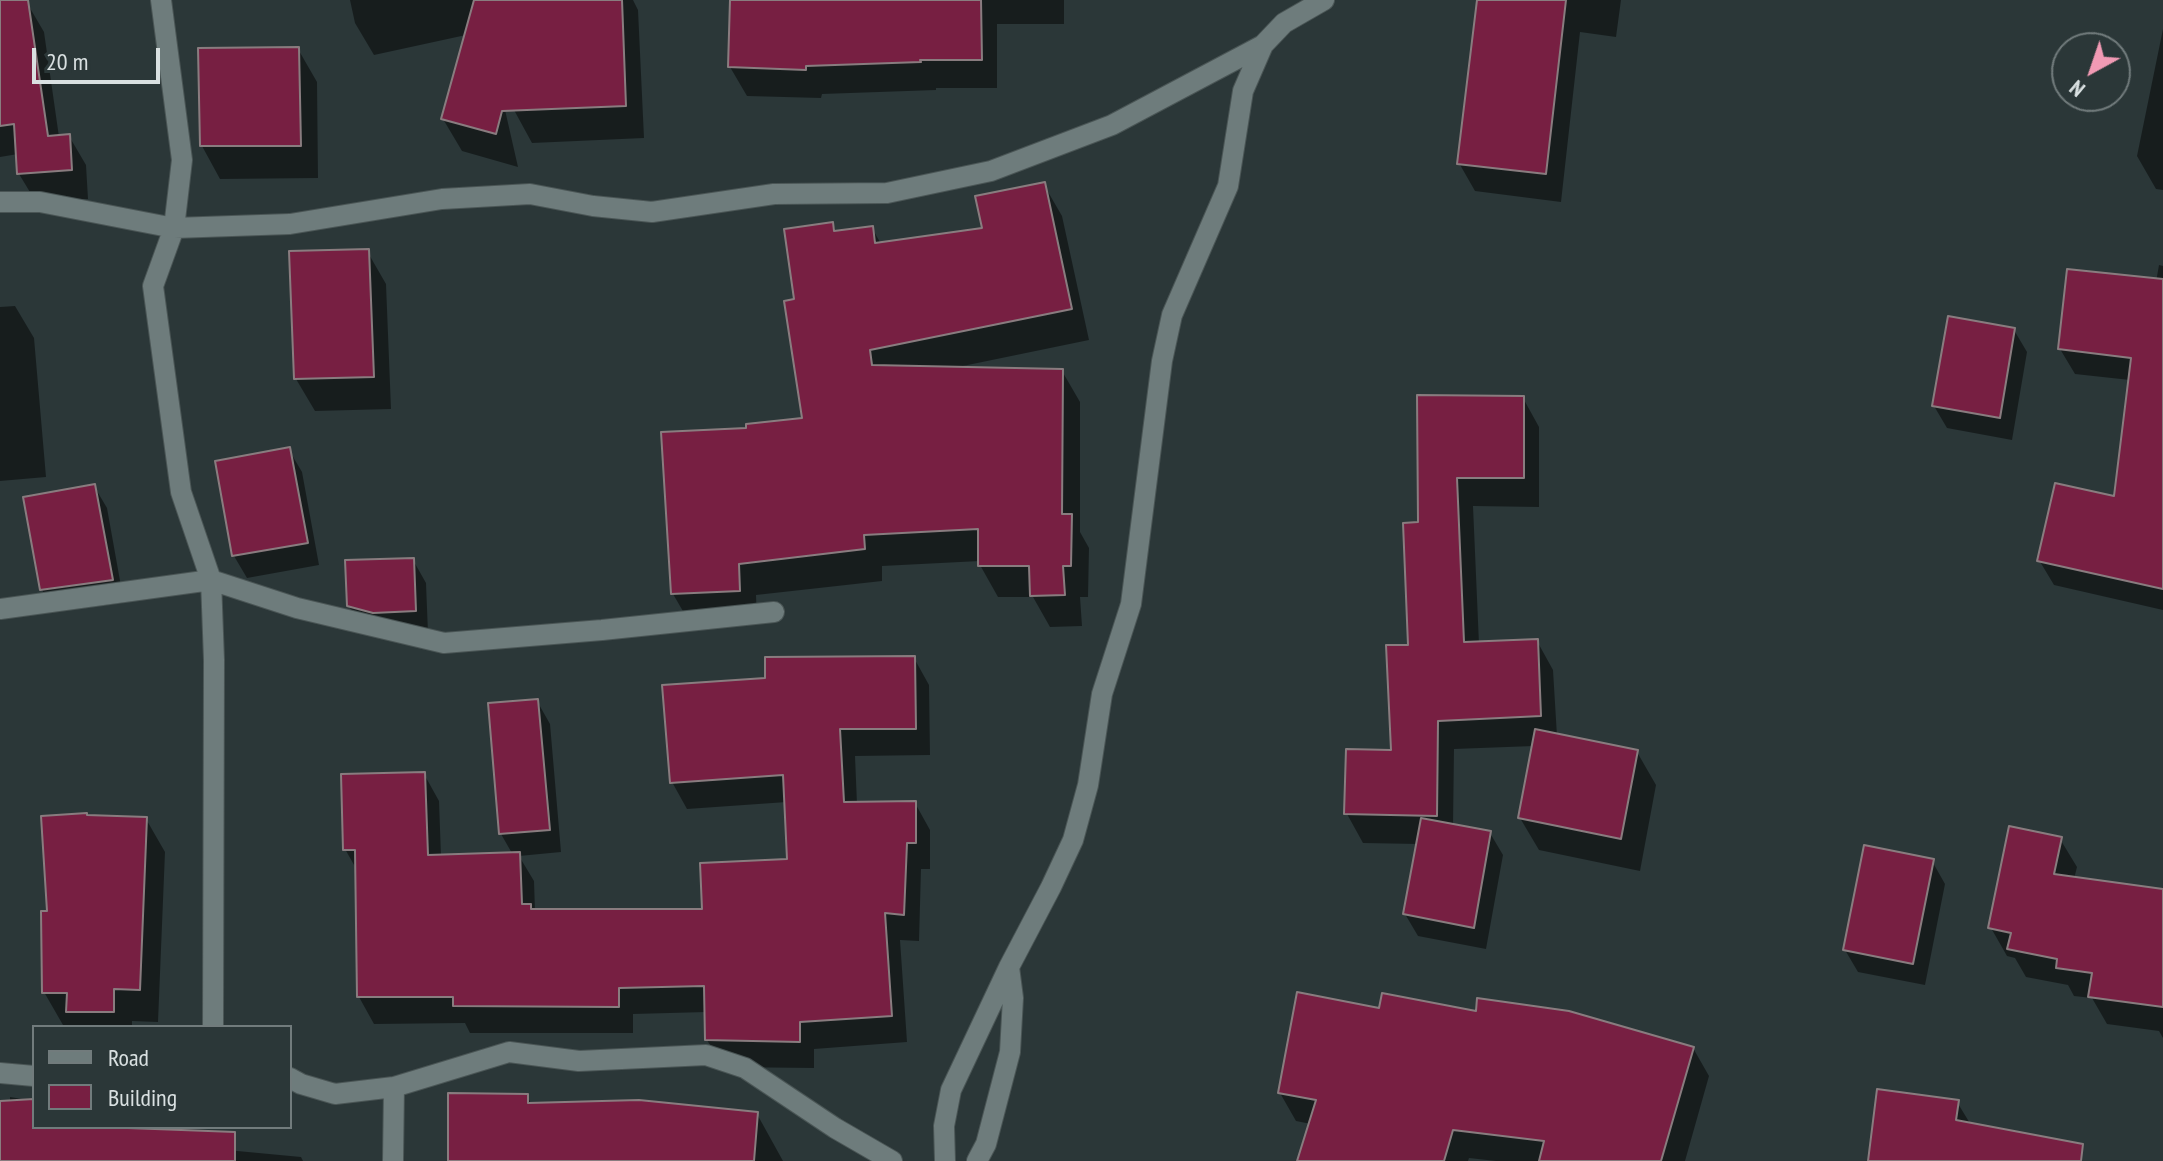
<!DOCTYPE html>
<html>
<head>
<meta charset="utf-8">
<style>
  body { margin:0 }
  #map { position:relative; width:2163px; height:1161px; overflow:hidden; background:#2b3738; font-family:"PT Sans Narrow",sans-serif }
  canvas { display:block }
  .legend { position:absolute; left:32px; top:1025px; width:260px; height:104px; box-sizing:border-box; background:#2b3738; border:2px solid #717b7c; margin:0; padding:10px 14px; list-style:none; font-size:24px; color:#d9e0e1 }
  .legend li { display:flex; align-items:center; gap:16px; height:40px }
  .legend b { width:40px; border:2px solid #717b7c }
  .north { position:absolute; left:2051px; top:32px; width:80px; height:80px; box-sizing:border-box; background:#2b3738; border:2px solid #717b7c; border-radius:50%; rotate:220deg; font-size:22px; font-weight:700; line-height:32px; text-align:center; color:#d9e0e1 }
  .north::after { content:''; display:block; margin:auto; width:28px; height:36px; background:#f19ab4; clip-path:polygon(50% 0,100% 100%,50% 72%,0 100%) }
  .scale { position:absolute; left:32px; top:48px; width:128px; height:36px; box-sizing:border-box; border:4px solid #d9e0e1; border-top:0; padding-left:10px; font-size:24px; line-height:28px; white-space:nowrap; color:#d9e0e1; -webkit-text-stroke:6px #2b3738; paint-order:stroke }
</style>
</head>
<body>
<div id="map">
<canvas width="2163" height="1161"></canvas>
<ul class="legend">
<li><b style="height:10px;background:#6e7c7c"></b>Road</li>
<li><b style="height:22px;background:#771f42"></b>Building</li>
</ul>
<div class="north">N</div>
<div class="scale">20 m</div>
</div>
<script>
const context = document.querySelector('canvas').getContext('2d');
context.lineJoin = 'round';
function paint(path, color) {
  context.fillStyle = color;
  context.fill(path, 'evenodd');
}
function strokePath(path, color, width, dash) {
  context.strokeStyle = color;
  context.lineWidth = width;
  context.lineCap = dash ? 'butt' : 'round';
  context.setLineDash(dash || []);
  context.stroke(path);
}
const shadow = new Path2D(`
  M0 0H17L27 3 44 32 59 137 69 136 86 165 88 199 36 202 19 174 18 154 0 157Z
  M350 0H480L518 167 462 151 443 119 466 35 374 55 355 23Z
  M518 0H633L638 10 644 138 532 143 514 110Z
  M732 0H1064V24H997V88H936V90L822 94 821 98 747 96 730 67Z
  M1490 0H1621L1616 37 1580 32 1561 202 1475 191 1459 163Z
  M2163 29V190L2156 189 2137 156Z
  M298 49 317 82 318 178 220 179 202 146Z
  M1044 185 1062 216 1089 340 958 367 1062 371 1080 402V532L1089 548 1088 597H1080L1082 626 1050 627 1033 597H998L980 565V561L882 566V581L756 595 757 622 691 625 673 594 748 430 804 419 796 301 832 224 837 233 872 228 881 244 984 229Z
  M367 251 386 284 391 409 315 411 296 379Z
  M2159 265 2163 266V610L2054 585 2039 560 2115 499 2130 380 2075 374 2060 349 2156 282Z
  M15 306 34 338 46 477 0 481V307Z
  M2014 330 2027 352 2012 440 1947 428 1934 406Z
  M1419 397 1523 398 1539 427V507L1473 506 1479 644 1537 641 1553 670 1557 736 1637 752 1656 785 1640 871 1539 850 1520 818 1534 746 1454 749 1453 826 1490 833 1503 855 1486 949 1418 936 1405 914 1418 844 1363 843 1347 814 1393 752 1410 646 1420 524Z
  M289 450 302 472 319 565 247 578 234 556Z
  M94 486 107 508 124 603 55 612 42 590Z
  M413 560 426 583 428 633 362 629 349 606Z
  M914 658 929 685 930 755 855 756 857 804 915 803 930 830V869H921L919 941 900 940 907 1042 814 1049V1068L723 1067 707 1040V1012L633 1014V1033H470L465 1023 374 1024 359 997 358 872 345 849 424 774 439 801 441 856 513 855 501 834 537 701 550 724 561 852 519 856 534 881 535 911H704L789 861 787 802 687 809 672 782 767 680Z
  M87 817 146 819 165 852 158 1022 132 1021V1027H77L76 1025H63L44 992 49 913Z
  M2060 839 2077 867 2074 879 2163 899V1038L2159 1031 2107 1024 2092 998 2074 996 2068 985 2026 977 2015 958 2007 956 1991 928Z
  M1932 861 1945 884 1925 985 1858 972 1845 950Z
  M1381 1010 1693 1048 1709 1076 1685 1161H1496L1469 1158 1468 1161H1299L1311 1124 1296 1121 1280 1093Z
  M527 1096 532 1105 757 1114 783 1161H450Z
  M10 1097 34 1101V1127H107V1129L195 1147 301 1157 303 1161H0V1103L10 1102Z
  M1957 1102 1971 1125 2068 1161H1870Z`);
const building = new Path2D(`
  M0 0H28L48 136 70 134 72 170 17 174 14 124 0 126Z
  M474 0H622L626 106 502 111 496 134 441 119Z
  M730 0H981L982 60H920L921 62 806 66V70L728 67Z
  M1477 0H1566L1546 174 1457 164Z
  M299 47 301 146H200L198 48Z
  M1045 182 1072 309 870 350 872 365 1063 369 1062 514H1072L1071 566H1063L1065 595 1030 596 1029 566H978V529L864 535 865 549 739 564 740 591 671 594 661 432 746 428V424L802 418 784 301 794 299 784 229 833 222 834 231 873 226 875 243 982 228 975 196Z
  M369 249 374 377 294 379 289 251Z
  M2067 269 2163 279V589L2037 561 2055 483 2114 496 2131 358 2058 349Z
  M1948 316 2015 328 2000 418 1932 406Z
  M1417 395 1524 396V478H1457L1464 642 1538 639 1541 716 1438 721 1437 816 1344 814 1346 749 1391 750 1386 645H1408L1403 523 1418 522Z
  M290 447 308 543 232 556 215 461Z
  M95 484 113 580 40 590 23 497Z
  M414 558 416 611 373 613 347 606 345 560Z
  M915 656 916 729H840L844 802 916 801V843H907L904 915 885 913 892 1016 800 1022V1042L705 1040 704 986 619 988V1007L453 1006V997H357L355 850H343L341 774 425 772 428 855 520 852 522 904H531V909H702L700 863 787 859 783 775 670 783 662 685 765 678V657Z
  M538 699 550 830 499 834 488 703Z
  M1535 729 1638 750 1621 839 1518 818Z
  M87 813V815L147 817 140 990 114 989V1012H66L67 993H42L41 911H47L41 816Z
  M1421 818 1491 831 1474 928 1403 914Z
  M2009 826 2062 837 2054 874 2163 889V1007L2088 997 2092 973 2056 968 2057 959 2007 949 2011 933 1988 928Z
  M1864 845 1934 859 1913 964 1843 950Z
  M1297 992 1379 1008 1382 993 1476 1011 1477 998 1569 1011 1694 1047 1661 1161H1539L1544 1141 1453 1130 1444 1161H1297L1316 1100 1278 1093Z
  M1877 1089 1959 1100 1956 1120 2083 1144 2081 1161H1868Z
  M448 1093 528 1094V1103L639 1100 758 1112 754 1161H448Z
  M34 1099V1127H101L235 1132V1161H0V1101Z`);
const street = new Path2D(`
  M161 0 182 160 174 228 153 286 181 492 211 580 214 660 213 1027
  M0 202H40L174 228 290 224 442 199 530 194 593 206 652 212 774 194 887 193 991 171 1112 125 1263 45
  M0 609 211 580 297 608 444 643 602 630 774 612
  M0 1073 34 1076
  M290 1078 301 1084 335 1094 394 1087 509 1052 579 1061 706 1055 745 1068 835 1128 892 1161
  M393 1161 394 1087
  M945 1161 944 1126 951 1090 1009 967
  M977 1161 986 1144 1010 1052 1013 998 1009 967 1051 887 1073 840 1088 785 1102 694 1131 604 1162 361 1172 315 1228 186 1243 91 1263 45 1284 23 1324 0`);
paint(shadow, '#0007');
paint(building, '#771f42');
strokePath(building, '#897c7f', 2);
strokePath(street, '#4a5555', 22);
strokePath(street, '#6e7c7c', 20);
</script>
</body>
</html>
